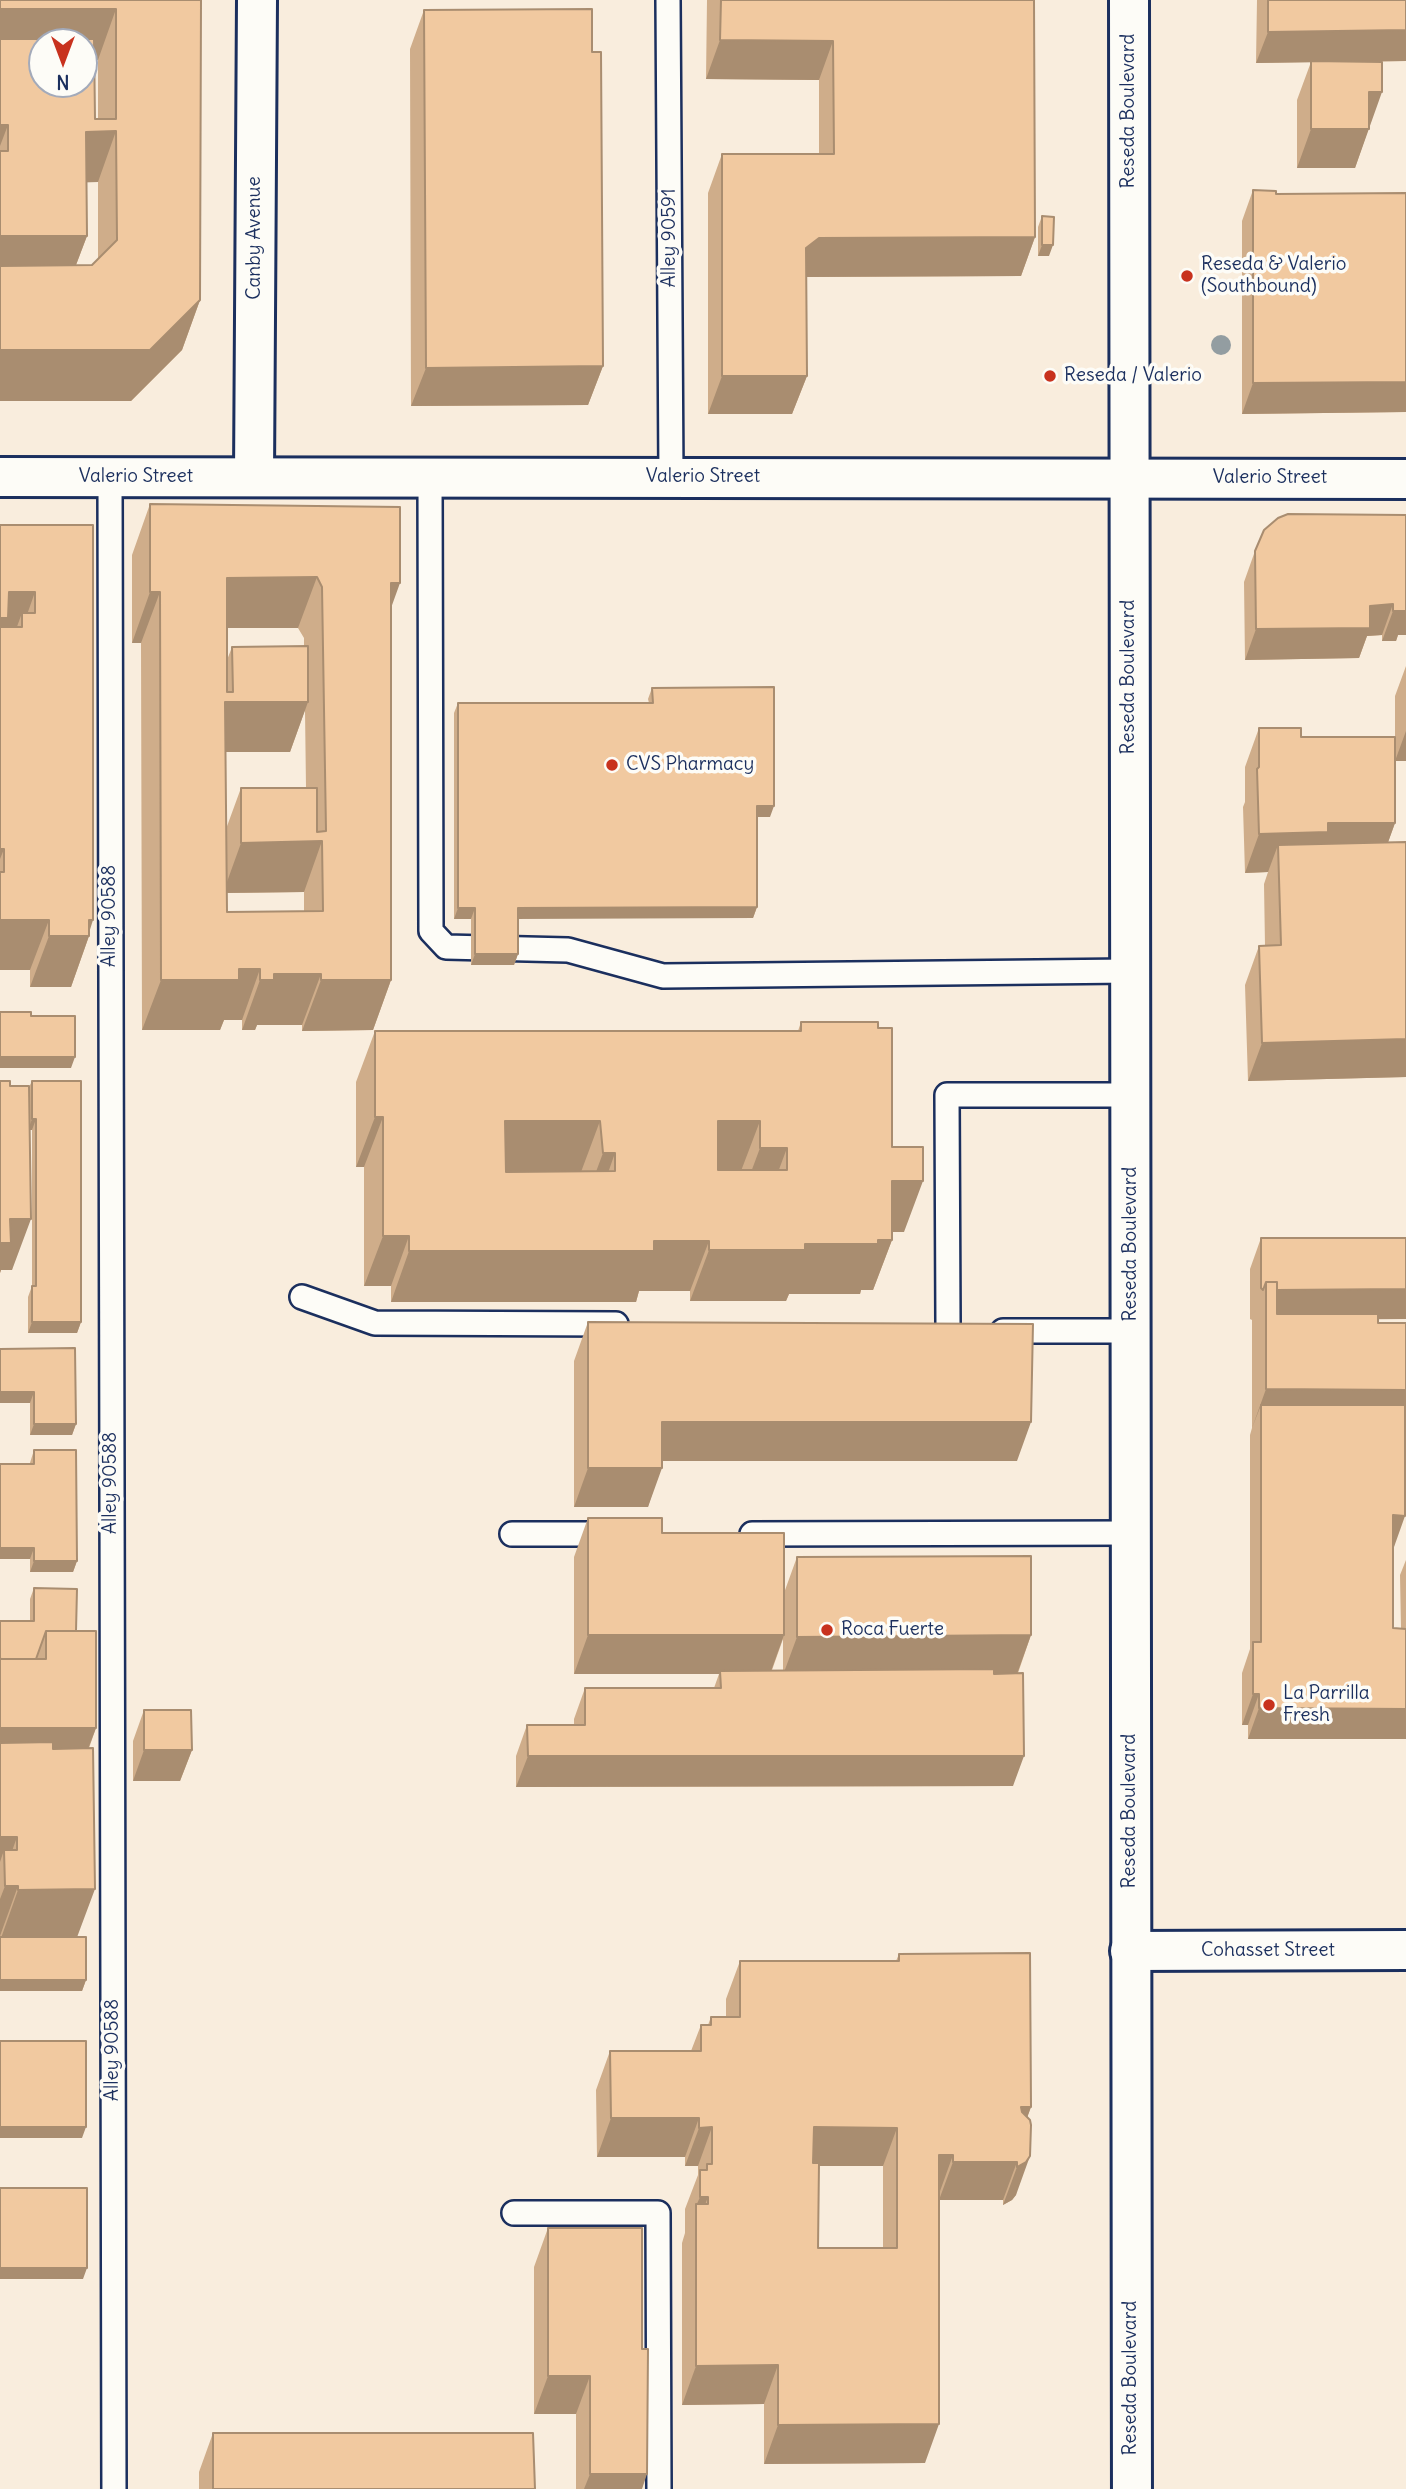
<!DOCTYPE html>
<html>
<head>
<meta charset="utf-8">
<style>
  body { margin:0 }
  #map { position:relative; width:1406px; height:2489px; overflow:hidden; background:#f9eddd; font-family:Delius,sans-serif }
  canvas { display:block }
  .north { position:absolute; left:28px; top:28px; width:70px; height:70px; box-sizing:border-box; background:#fdfcf7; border:2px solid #a3aaba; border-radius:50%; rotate:180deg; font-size:19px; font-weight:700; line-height:28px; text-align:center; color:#1b2f5e }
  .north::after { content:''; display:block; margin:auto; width:24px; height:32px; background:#c8321e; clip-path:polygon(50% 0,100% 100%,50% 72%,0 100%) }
</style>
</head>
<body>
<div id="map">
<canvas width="1406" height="2489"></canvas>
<div class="north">N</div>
</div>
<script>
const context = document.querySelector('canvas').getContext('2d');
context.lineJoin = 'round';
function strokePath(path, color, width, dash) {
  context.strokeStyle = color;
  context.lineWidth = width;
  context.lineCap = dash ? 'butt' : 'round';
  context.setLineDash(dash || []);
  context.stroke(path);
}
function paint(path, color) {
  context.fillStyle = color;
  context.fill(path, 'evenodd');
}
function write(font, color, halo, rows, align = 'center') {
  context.font = font + ' Delius,sans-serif';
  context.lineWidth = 7;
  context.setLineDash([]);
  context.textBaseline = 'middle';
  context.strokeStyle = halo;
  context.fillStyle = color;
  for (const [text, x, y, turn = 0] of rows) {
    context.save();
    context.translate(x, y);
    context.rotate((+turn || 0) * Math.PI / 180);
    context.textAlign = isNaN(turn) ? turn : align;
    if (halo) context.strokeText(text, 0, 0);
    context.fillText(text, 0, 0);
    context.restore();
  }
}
const service = new Path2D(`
  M668 0 671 476
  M110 477 114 2489
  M430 477 431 931 446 947 568 950 663 976 1130 971
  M302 1297 375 1323 616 1324
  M948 1325 947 1095H1130
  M1003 1331H1131
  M512 1534H613
  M752 1534 1130 1533
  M514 2213H658L659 2489`);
const minor = new Path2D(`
  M254 476 257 0
  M1130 1951 1406 1950`);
const tertiary = new Path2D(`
  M0 477 1406 479`);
const primary = new Path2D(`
  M1129 0 1132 2489`);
const trees = [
  [1221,345]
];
const wall = new Path2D(`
  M0 0H201L200 300 182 350 131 401H0ZM94 60H98V119H95ZM86 182H98V259L92 265H76L87 236Z
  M707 0H1034L1035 237 1021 276 806 277 807 376 792 414H708V193L722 154H819V80L706 79Z
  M1257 0H1406V61L1339 62 1369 127 1355 168H1297V100L1311 62 1256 63Z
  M424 10 592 52 603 366 588 405 411 406 410 49Z
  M1253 190 1276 194 1406 193V412L1242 414V221Z
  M1042 216 1049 256H1038V227Z
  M150 504 391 608V980L373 1030 302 1031V1025H257L255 1030H242V1020H224L220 1030H142L141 643H132V555ZM227 628H298L304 638V646L232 647 227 660ZM305 710 306 788H241L226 829V752H290ZM304 892V911L227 912 226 893Z
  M1406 515V635H1398L1396 641H1382V635L1367 636 1359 658 1245 660 1244 582 1255 551Z
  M0 525H93L89 936 71 987H30V970H0Z
  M1406 666V761H1395V823L1388 842H1406V1077L1248 1081 1245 985 1259 946H1265L1264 884 1268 872 1245 873 1243 807 1245 802V767L1259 728 1301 737H1395V696Z
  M652 688 770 817H757V907L753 918H518V954L514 965H471V919H454V713L458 703H649L648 699Z
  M801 1022 878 1028 892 1147 904 1232H892V1240L873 1290H861L860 1294H789L786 1301H690V1291H639L636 1302H391V1286H364V1167H356V1082L375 1031H798Z
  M0 1081 10 1086 29 1087 32 1081 81 1322 77 1333H28V1297L32 1286V1130H30L12 1270H1L0 1273Z
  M1261 1238 1378 1320 1406 1429H1405L1394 1547 1393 1628H1401L1400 1575 1406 1560V1739H1248V1725H1242V1673L1250 1649V1435L1252 1428V1320L1250 1319V1269Z
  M588 1322 1017 1461H662L648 1507H574V1361Z
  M0 1349 76 1424 72 1435H30V1403H0Z
  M34 1450 77 1561 73 1572H30V1559H0Z
  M588 1518 662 1533 784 1593 797 1557 1031 1635 1018 1673 1013 1786 516 1787V1756L527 1725H574V1719L585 1688H714L719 1674H574V1557ZM783 1639V1670H772Z
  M34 1588 76 1631 96 1728 89 1748 77 1937 86 1980 82 1991H0V1621H30V1599Z
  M144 1710 192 1750 180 1781H133V1741Z
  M899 1954 1031 2107 1027 2117 1016 2195 1012 2200 1003 2205V2200H939L925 2463 764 2464V2404L682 2405V2243L685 2233V2209L698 2175V2166H685V2157H597L596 2090 610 2051H691L701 2025H708L711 2017H726V1999L740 1961H896ZM819 2166H883V2248H818Z
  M548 2228 642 2489H576V2414H534V2267Z
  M213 2433 535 2489H199V2472Z`);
const shadedWall = new Path2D(`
  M0 9H116L98 60H0Z
  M1406 30V61L1256 63 1268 32Z
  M720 40 833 41 819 80 706 79Z
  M1369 92H1382L1355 168H1297L1311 129Z
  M0 125H8L0 146Z
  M116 131 98 182 67 183 86 132Z
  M0 236H87L68 286 0 287Z
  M1035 237 1021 276 805 277 806 248 819 238Z
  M1042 245H1053L1049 256H1038Z
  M200 300 182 350 131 401H0V350Z
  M603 366 588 405 411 406 426 368Z
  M722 376H807L792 414H708Z
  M1406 382V412L1242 414 1253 383Z
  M317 577 298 628H208L227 578Z
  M391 583H400L382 633Z
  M9 592H35L17 643 22 627V613L11 643H0V617Z
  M150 592H160L141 643H132Z
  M1393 604 1382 635 1367 636 1359 658 1245 660 1256 629 1370 606Z
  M1406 608V635H1398L1396 641H1382L1393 611Z
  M225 702H308L290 752H207Z
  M1406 731V761H1395Z
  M757 806H774L770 817H753Z
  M1328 823H1395L1381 862 1278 845 1268 872 1245 873 1259 834Z
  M322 841 304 892 223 893 241 843Z
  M0 849H4L0 859Z
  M757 907 753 918 514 919 518 908Z
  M458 908H475L471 919H454Z
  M0 920H49L30 970H0Z
  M89 920H93L88 936H89L71 987H30L49 936Z
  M475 954H518L514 965H471Z
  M239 969H260L242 1020H224L220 1030H142L161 980Z
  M274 974H321L302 1025H257L255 1030H242L260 980Z
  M321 980H391L373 1030 302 1031Z
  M1406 1039V1077L1248 1081 1262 1043Z
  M0 1057H75L71 1068H0Z
  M375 1117H383L364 1167H356Z
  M32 1119H36L32 1130H28Z
  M505 1121H600L581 1172H487Z
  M718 1121H760L741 1171H700Z
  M760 1148H787L768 1199H741Z
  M603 1153H615L597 1204H584Z
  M892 1181H923L904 1232H873Z
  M10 1219H31L12 1270H1L0 1273V1244Z
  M383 1236H409L391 1286H364Z
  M878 1240H892L873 1290H861L860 1294H789L786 1301H690L709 1250Z
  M654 1241H709L690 1291H639L636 1302H391L409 1251Z
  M1406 1289V1319L1266 1320V1290Z
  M32 1322H81L77 1333H28Z
  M1266 1389 1406 1390V1429L1261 1428V1405L1252 1428Z
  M0 1392H34L30 1403H0Z
  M662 1422H1031L1017 1461H648Z
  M34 1424H76L72 1435H30Z
  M588 1468H662L648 1507H574Z
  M1393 1515 1405 1516 1394 1547Z
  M0 1548H34L30 1559H0Z
  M34 1561H77L73 1572H30Z
  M588 1635H784L770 1674 720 1671 719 1674H574Z
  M1031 1635 1017 1674 783 1675 797 1637Z
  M1253 1694H1259L1248 1725H1242Z
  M1259 1708 1406 1709V1739H1248Z
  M0 1728H96L77 1778H0Z
  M144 1750H192L180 1781H133Z
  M528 1756H1024L1013 1786 516 1787Z
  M0 1837H17L5 1871 4 1850 0 1862Z
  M5 1886H18L0 1936V1899Z
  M95 1889 76 1940 0 1941 18 1890Z
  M0 1980H86L82 1991H0Z
  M1021 2107H1031L1017 2146Z
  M611 2118H699L685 2157H597Z
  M0 2127H86L82 2138H0Z
  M712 2127 698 2166H685L699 2128Z
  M814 2127 897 2128 883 2166H800Z
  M939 2155H953L939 2194Z
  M1030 2156 1016 2195 1012 2200 1003 2205 1017 2167Z
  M953 2162H1017L1003 2200H939Z
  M700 2197H708L696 2228V2206Z
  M0 2268H87L83 2279H0Z
  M778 2365 764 2404 682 2405 696 2366Z
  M548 2376H590L576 2414H534Z
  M939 2424 925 2463 764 2464 778 2425Z
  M590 2474H647L642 2489H584Z`);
const building = new Path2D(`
  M0 0H201L200 300 150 350H0V266L92 265 117 240 116 131 86 132 87 236H0V151H8V125H0V39H94L95 119H116V9H0ZM42 42H84V84H42Z
  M721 0H1034L1035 237 819 238 806 248 807 376H722V154H834L833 41 720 40Z
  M1268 0H1406V30L1268 32Z
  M592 9V52H601L603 366 426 368 424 10Z
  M1311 61 1382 62V92H1369V129H1311Z
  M1253 190 1276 191V194L1406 193V382L1253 383Z
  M1042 216 1054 217 1053 245H1042Z
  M150 504 400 507V583H391V980H321V974H274V980H260V969H239V980H161L160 592H150ZM317 577 322 587 326 831 317 832V788H241V843L322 841 323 911 227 912 225 702H308V646L232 647 233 692H227V578Z
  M1288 514 1406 515V611H1393V604L1370 606V628L1256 629 1255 551 1264 530 1278 518Z
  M0 525H93V920H89V936H49V920H0V872H4V849H0V627H22V613H35V592H9L8 618H0Z
  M774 687V806H757V907L518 908V954H475V908H458V703H653L652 688Z
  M1259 728H1301V737H1395V823H1328V832L1259 834 1257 769 1259 767Z
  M1406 842V1039L1262 1043 1259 946 1281 945 1278 845Z
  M0 1012H31V1016H75V1057H0Z
  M801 1022H878V1028H892V1147H923V1181H892V1240H878V1244H805V1250H709V1241H654V1251H409V1236H383V1117H375V1031H801ZM505 1121H600L603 1153H615V1171L506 1172ZM718 1121H760V1148H787V1170H718Z
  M0 1081H10V1086H29L31 1219H10L11 1243H0Z
  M32 1081H81V1322H32V1286H36V1119H32Z
  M1261 1238H1406V1289L1277 1290V1282H1266L1263 1290 1261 1288Z
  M1266 1282H1277V1314H1378V1323H1406V1390L1266 1389Z
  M588 1322 1033 1324 1031 1422H662V1468H588Z
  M75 1348 76 1424H34V1392H0V1349Z
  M1261 1405H1405V1516L1393 1515V1628L1406 1629V1709L1259 1708V1694H1253V1642H1261Z
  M34 1450H76L77 1561H34V1548H0V1464H34Z
  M588 1518H662V1533H784V1635H588Z
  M1031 1556V1635L797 1637V1557Z
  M34 1588 77 1589 76 1631H46L36 1659H1L0 1658V1621H34Z
  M46 1631H96V1728H0V1658L1 1659H46Z
  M994 1669V1674L1023 1673 1024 1756H528L527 1725H585V1688H721L720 1671Z
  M144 1710H191L192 1750H144Z
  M53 1742V1749L93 1748 95 1889 18 1890V1886H5L4 1850H17V1837H0V1743Z
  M0 1937H86V1980H0Z
  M1030 1953 1031 2107H1021L1022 2112 1030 2120 1031 2125 1030 2156 1026 2162 1017 2167V2162H953V2155H939V2424L778 2425V2365L696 2366V2204H708V2197H700V2170H707V2164H712V2127L699 2128V2118H611L610 2051H701V2025H711V2017H740V1961H899V1954ZM814 2127 897 2128V2248H818L819 2163H813Z
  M0 2041H86V2127H0Z
  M0 2188H87V2268H0Z
  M548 2228H642V2349H648L647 2474H590V2376H548Z
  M213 2433H533L535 2489H213Z`);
const markers = [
  [1187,276,7,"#c8321e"],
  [1050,376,7,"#c8321e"],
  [612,765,7,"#c8321e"],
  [827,1630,7,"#c8321e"],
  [1269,1705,7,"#c8321e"]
];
const streetNames = [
  ["Reseda Boulevard",1129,111,-90],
  ["Canby Avenue",255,238,-90],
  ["Alley 90591",670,238,-90],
  ["Valerio Street",136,477],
  ["Valerio Street",703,477],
  ["Valerio Street",1270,478],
  ["Reseda Boulevard",1129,677,-90],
  ["Alley 90588",110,916,-90],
  ["Reseda Boulevard",1131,1244,-90],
  ["Alley 90588",111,1483,-90],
  ["Reseda Boulevard",1130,1811,-90],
  ["Cohasset Street",1268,1951],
  ["Alley 90588",113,2050,-90],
  ["Reseda Boulevard",1131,2378,-90]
];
const poiNames = [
  ["Reseda & Valerio",1201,265],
  ["(Southbound)",1201,287],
  ["Reseda / Valerio",1064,376],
  ["CVS Pharmacy",626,765],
  ["Roca Fuerte",841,1630],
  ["La Parrilla",1283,1694],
  ["Fresh",1283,1716]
];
strokePath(service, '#1b2f5e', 28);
strokePath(minor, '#1b2f5e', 44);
strokePath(tertiary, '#1b2f5e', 44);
strokePath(primary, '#1b2f5e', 44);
strokePath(service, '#fdfcf7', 23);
strokePath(minor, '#fdfcf7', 38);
strokePath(tertiary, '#fdfcf7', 38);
strokePath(primary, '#fdfcf7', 38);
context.fillStyle = '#939da1';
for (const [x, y] of trees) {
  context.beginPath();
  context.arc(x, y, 10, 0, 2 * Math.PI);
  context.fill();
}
paint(wall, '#cfad8a');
paint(shadedWall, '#a98d70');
paint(building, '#f1c9a0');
strokePath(building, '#a98d70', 2);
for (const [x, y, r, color] of markers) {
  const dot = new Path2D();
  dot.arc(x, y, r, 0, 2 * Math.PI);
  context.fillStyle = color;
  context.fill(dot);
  strokePath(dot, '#fdfcf7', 2.5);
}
write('19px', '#1b2f5e', '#fdfcf7', streetNames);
write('19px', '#1b2f5e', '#fdfcf7', poiNames, 'left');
</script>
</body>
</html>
